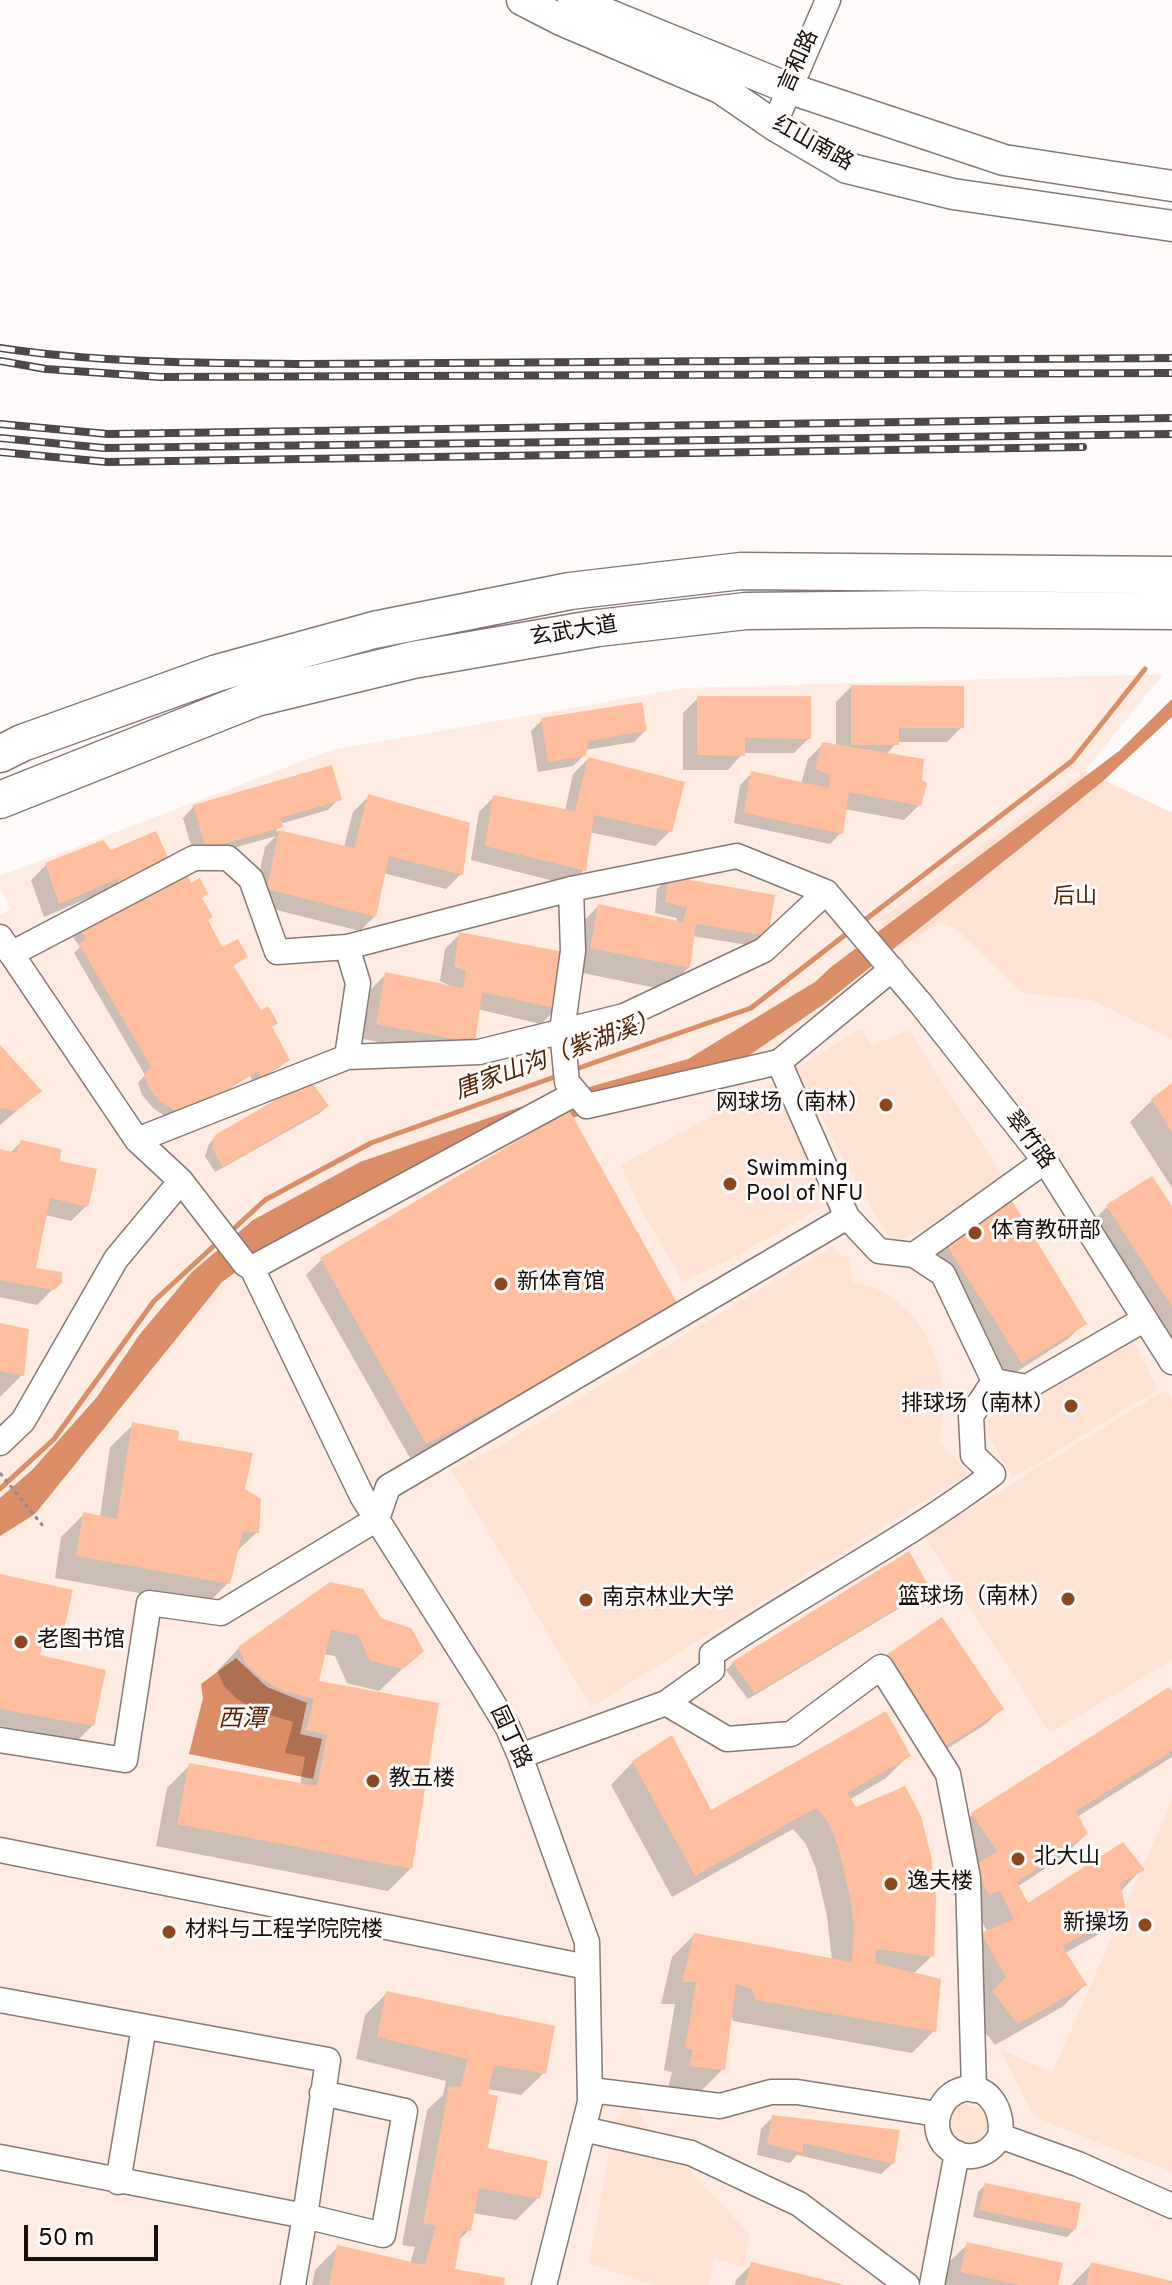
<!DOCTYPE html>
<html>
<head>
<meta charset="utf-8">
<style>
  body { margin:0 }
  #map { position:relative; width:1172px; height:2285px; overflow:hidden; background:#fefaf9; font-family:Overpass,sans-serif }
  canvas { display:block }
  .scale { position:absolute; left:24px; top:2225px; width:134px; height:36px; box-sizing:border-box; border:4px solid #140f0d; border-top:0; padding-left:10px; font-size:24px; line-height:28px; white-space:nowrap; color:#140f0d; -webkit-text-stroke:6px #fefaf9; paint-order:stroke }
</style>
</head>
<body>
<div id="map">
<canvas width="1172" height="2285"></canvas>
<div class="scale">50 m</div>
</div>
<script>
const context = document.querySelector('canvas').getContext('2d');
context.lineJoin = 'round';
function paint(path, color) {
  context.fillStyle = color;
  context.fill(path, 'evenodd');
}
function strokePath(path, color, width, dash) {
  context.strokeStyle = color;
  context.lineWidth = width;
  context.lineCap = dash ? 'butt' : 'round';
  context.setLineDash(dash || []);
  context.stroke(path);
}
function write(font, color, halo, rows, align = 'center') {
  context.font = font + ' Overpass,"Noto Sans SC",sans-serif';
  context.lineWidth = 6;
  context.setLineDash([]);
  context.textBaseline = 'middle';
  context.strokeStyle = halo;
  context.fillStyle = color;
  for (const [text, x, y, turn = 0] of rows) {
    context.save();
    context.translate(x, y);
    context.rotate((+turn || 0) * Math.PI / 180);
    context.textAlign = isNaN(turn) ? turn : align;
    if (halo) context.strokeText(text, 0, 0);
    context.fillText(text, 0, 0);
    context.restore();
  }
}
const built = new Path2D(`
  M1163 674 1085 771 1172 813V2285H0V915L10 909 0 886V876L332 750 684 688Z`);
const green = new Path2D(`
  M1085 771 1172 813V1039L1091 1000 1022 993 958 930 940 922 900 949 879 920Z
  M862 1028 871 1045 909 1030 1008 1185 892 1244 835 1143 796 1068Z
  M773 1083 792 1108 837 1198 740 1254 683 1282 638 1204 621 1165Z
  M833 1246 840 1256 849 1255 853 1282C860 1284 870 1286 877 1289 933 1316 953 1384 939 1441L968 1474 591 1707 451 1469 498 1447Z
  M1130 1335 1158 1389 1013 1478 982 1424Z
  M1165 1390 1172 1401V1660L1050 1733 925 1537Z
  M1172 1801V2172L1034 2117 1000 2049 1052 2073Z
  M963 2103C984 2109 993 2117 988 2140L960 2148 946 2125C948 2114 952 2107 963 2103Z
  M626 2109H636L646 2123 750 2235 743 2268 714 2258 709 2285H654L589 2264 615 2121Z`);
const water = new Path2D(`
  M1172 699V717L1103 781 1028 842 824 1004 751 1054 694 1084 518 1133 464 1154 307 1224 276 1243 222 1282 35 1514 0 1536V1498L33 1469 97 1397 140 1334 192 1272 253 1220 360 1162 526 1105 688 1059 815 982 831 967 1119 751Z
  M236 1658 267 1687 307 1703 300 1734 322 1739 313 1779 189 1754 203 1698 201 1684Z`);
const shadow = new Path2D(`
  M851 687 962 727 947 742H897L886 755 919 805 904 820 845 809 841 833 830 844 734 823 740 785 751 774 801 784 808 759 823 744 836 746V702Z
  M698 698 809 738 794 753H743L728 770H683V713Z
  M542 720 645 731 634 742 585 750 584 755 573 766 538 772 531 731Z
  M588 759 670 831 655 846 589 832 584 870 570 885 471 860 479 812 494 797 565 811 573 774Z
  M368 797 461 874 446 889 383 873 375 916 360 931 253 904 265 847 276 836 195 859 183 818 194 806 339 799 328 810 280 824 276 831 344 847 353 812Z
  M111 852 154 881 105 901V891L44 917 31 880 46 865Z
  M668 878 766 935 754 946 692 936 688 968 666 990 568 970 576 929 598 906 676 922 677 918 655 913 657 889Z
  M200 899 206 921 221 950 245 957 232 967 287 1060 280 1067 253 1082 250 1076 213 1098 166 1117 153 1108 142 1095 138 1083 145 1075 74 953 80 947 73 937 79 930Z
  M460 934 556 1009 541 1024 477 1009 458 1057 363 1039 371 989 386 974 449 987V985L440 981 445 949Z
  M0 1048 40 1091 0 1125Z
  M1172 1085V1188L1130 1122 1152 1100Z
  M327 1106 320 1113 215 1172 205 1156 209 1144 216 1136Z
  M21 1142 58 1163 86 1206 71 1221 45 1215 33 1269 60 1282 37 1305 0 1297V1151L10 1153Z
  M1107 1207 1172 1210V1364L1085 1229Z
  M945 1242 1084 1323 1069 1338 1007 1378 930 1257Z
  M321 1260 664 1325 410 1458 306 1275Z
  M0 1325 22 1375 0 1397Z
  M133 1425 176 1442 243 1490 257 1532 235 1553 228 1583 206 1605 55 1578 61 1537 84 1514 100 1517 110 1447Z
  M909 1553 928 1588 921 1595 748 1699 726 1670 733 1663Z
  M0 1576 62 1628 47 1643 41 1641 38 1656 93 1725 78 1740 0 1726Z
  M380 1620 422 1650 379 1691 347 1683 335 1656 323 1654 316 1683 410 1869 388 1891 156 1846 167 1788 190 1765 300 1785 305 1757 285 1753 293 1722 257 1711 236 1698 224 1686 217 1671 239 1648Z
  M942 1620 1001 1709 986 1724 926 1762 872 1672 887 1657Z
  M1172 1695V1757L1077 1817 1086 1834 1064 1856 1017 1887 1027 1906 1142 1869 1120 1892 1123 1910 1101 1933 1065 1953 1085 1985 1062 2007 995 2045 971 2015 985 2001 960 1957 988 1933 977 1912 966 1916 952 1891 973 1870 950 1837 972 1815Z
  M908 1756 886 1778 849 1800 932 1956 913 1974 934 2031 912 2053 733 2021 731 2012 723 2069 701 2091 668 2088 672 2072 664 2070 675 2004H661L672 1957 694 1935 832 1960 827 1916 816 1869 806 1844 793 1829 672 1897 611 1785 633 1762 710 1813Z
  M387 1993 544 2073 521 2095 487 2089 486 2149 538 2198 516 2220 472 2213 469 2230 458 2241 453 2271 502 2285H312L315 2270 338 2247 410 2264 415 2247 402 2245 427 2110 443 2095 446 2081 356 2059 365 2015Z
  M773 2117 893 2163 881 2174 797 2155 790 2163 757 2155 761 2129Z
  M985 2185 1074 2230 1067 2237 973 2217 978 2192Z
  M968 2244 1056 2285H941L945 2266Z
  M1092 2264 1172 2283V2285H1071Z
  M751 2265 838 2285H735L736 2280Z`);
const stream = new Path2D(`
  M861 923 1072 761 1145 669
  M573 1070 751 1008 850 931
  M229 1233 265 1200 371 1143 560 1075
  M0 1489 54 1439 154 1301 218 1242`);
const building = new Path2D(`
  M851 685 964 686V728H899V745H851Z
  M697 696H811V739L745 738V756L697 755Z
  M642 702 647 731 588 741 586 756 548 762 541 718Z
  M822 742 924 759 922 780 927 783 921 806 849 792 843 834 744 813 751 771 829 788 830 775 815 769Z
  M588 757 685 782 672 832 594 815 586 871 485 846 493 795 575 811Z
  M332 765 342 800 280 818 283 827 206 849 193 805Z
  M368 794 470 823 463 875 389 856 376 917 267 889 279 830 354 848Z
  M156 831 172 866 119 888V878L59 904 45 863 103 840 111 850Z
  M184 868 191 883 200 878 208 894 202 898 213 917 208 920 222 947 238 939 248 957 233 965 261 1010 268 1006 278 1023 272 1027 290 1060 261 1077 258 1071 220 1093 206 1109 174 1110 160 1101 149 1088 144 1075 151 1067 79 944 86 939 78 928Z
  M668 876 775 895 768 936 696 924 690 968 590 948 598 904 683 922 687 907 665 902Z
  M459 932 569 953 558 1009 482 992 475 1043 376 1024 385 972 463 988 466 971 454 966Z
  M0 1045 42 1091 16 1111 0 1108Z
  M310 1080 329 1106 223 1167 212 1148 215 1135Z
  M1172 1083V1132L1151 1099Z
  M569 1110 681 1310 426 1444 320 1258Z
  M21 1140 61 1149 60 1161 97 1169 88 1207 50 1198 36 1268 62 1272V1283L54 1290 0 1280V1149L16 1153Z
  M1152 1176 1172 1206V1307L1106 1205Z
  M1011 1199 1087 1324 1022 1364 944 1241Z
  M0 1323 29 1329 24 1376 0 1371Z
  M132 1422 179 1431 178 1440 253 1453 245 1489 261 1499 259 1533 243 1531 230 1584 76 1556 83 1512 117 1519Z
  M909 1551 930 1588 755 1693 732 1662Z
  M0 1574 73 1590 64 1629 47 1624 40 1655 106 1670 94 1726 0 1709Z
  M330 1582 363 1589 381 1618 411 1628 424 1651 403 1669 370 1661 358 1635 331 1630 319 1681 439 1703 412 1869 177 1824 189 1763 317 1786 327 1735 306 1730 314 1699 280 1690 259 1676 246 1664 238 1647Z
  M942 1617 1004 1709 941 1749 886 1655Z
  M1169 1687 1172 1691V1751L1076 1811 1088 1834 1017 1882 1028 1903 1123 1842 1145 1870 1120 1883 1126 1911 1062 1946 1087 1985 1018 2024 992 1991 1006 1977 981 1933 1014 1919 1000 1891 989 1895 973 1867 997 1851 971 1813Z
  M886 1711 911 1756 847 1793 856 1807 905 1786 921 1816 931 1856 936 1897 934 1957 876 1949 875 1963 941 1979 936 2032 755 2000 752 1989 736 1984 725 2070 689 2066 693 2050 685 2048 696 1982H682L694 1933 852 1962 854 1926 849 1893 838 1846 828 1822 816 1808 695 1876 632 1761 672 1735 711 1810Z
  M386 1991 555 2026 546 2074 494 2065 488 2094 498 2096 488 2148 548 2161 540 2199 479 2188 471 2231H462L455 2269 505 2278 504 2285H329L337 2245 425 2265 436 2225 423 2224 449 2086 461 2087 467 2059 377 2037Z
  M772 2115 900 2130 894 2164 803 2143V2153L767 2144Z
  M985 2183 1081 2203 1076 2230 979 2210Z
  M967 2242 1063 2263 1058 2285H1020L960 2272Z
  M751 2262 842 2284V2285H745Z
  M1091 2262 1172 2281V2285H1086Z`);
const path = new Path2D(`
  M0 1473 43 1526`);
const minor = new Path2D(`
  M774 125 828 0
  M0 937 137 1140 181 1181 245 1264 252 1268 362 1496 482 1685 508 1728 520 1756 587 1942 590 2102 544 2285
  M347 947 571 889 737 856 826 892
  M11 954 194 858H228L251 879 277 952 347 947 358 983 347 1057
  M779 1062 892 969
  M137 1140 347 1057 479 1052 624 1016 764 950 826 892 921 1004 1045 1161 1172 1362
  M914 1255 1045 1161
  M252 1268 576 1093
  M994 1381 1027 1387 1145 1319
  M0 1443 23 1421 116 1259 181 1181
  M666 1703 712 1670V1654C804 1592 904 1541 993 1474L973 1455 971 1416 994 1381 943 1274 914 1255 879 1251 847 1217
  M0 1740 125 1760 149 1603 221 1613 377 1519 388 1487 847 1217 779 1062 587 1106 567 1082 562 1031 573 951 571 889
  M520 1756 666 1703 727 1739 791 1734 881 1667 948 1774 968 1878 974 2090
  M0 1850 587 1967
  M0 2000 328 2060 305 2216 0 2157
  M591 2090 720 2106 771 2092H797L937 2114
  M583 2129 691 2153 799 2204 907 2285
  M1000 2136C1004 2114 991 2084 964 2089 940 2094 929 2125 944 2144 962 2164 989 2158 1000 2136L1078 2164 1172 2206
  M118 2182 144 2027
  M293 2285 305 2216 383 2235 405 2111 322 2093
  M932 2285 957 2153`);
const major = new Path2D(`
  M522 0 561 20 720 88 774 125 847 168 953 194 1172 226
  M573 0 788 88 1004 160 1172 186`);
const highway = new Path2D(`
  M0 754 22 743 217 673 374 630 570 591 741 571 1172 575
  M0 800 256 698 413 660 598 628 746 611 924 609 1172 611`);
const rail = new Path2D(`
  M0 348C100 363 201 363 301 364L1172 358
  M0 361 46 369 160 377 1172 373
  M0 424 108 434 1172 418
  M0 438 104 448 1172 434
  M0 452 107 462 1083 447`);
const markers = [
  [886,1105,8,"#8c471f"],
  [730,1184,8,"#8c471f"],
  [975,1233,8,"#8c471f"],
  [501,1284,8,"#8c471f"],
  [1071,1406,8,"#8c471f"],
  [1068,1599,8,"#8c471f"],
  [586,1600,8,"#8c471f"],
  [21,1642,8,"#8c471f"],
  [373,1781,8,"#8c471f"],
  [1018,1859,8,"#8c471f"],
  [891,1884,8,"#8c471f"],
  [1145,1925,8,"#8c471f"],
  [169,1932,8,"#8c471f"]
];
const streetNames = [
  ["言和路",800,62,-66],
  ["红山南路",812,145,29],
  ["玄武大道",574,633,-9],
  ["翠竹路",1028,1141,53],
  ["园丁路",509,1738,65]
];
const parkNames = [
  ["后山",1075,899]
];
const poiNames = [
  ["网球场（南林）",870,1105,"right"],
  ["Swimming",746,1171],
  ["Pool of NFU",746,1196],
  ["体育教研部",991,1233],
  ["新体育馆",517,1284],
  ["排球场（南林）",1055,1406,"right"],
  ["篮球场（南林）",1052,1599,"right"],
  ["南京林业大学",602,1600],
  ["老图书馆",37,1642],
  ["教五楼",389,1781],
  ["北大山",1034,1859],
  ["逸夫楼",907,1884],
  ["新操场",1129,1925,"right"],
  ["材料与工程学院院楼",185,1932]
];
const waterNames = [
  ["唐家山沟（紫湖溪）",558,1057,-20],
  ["西潭",242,1721]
];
paint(built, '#feebe1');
paint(green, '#fee2d4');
paint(water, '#da8d66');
paint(shadow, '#0003');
strokePath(stream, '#da8d66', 5);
paint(building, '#ffbe9e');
strokePath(minor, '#877972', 27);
strokePath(major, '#877972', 33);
strokePath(highway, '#877972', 39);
strokePath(path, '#928d8c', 3, [4, 4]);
strokePath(minor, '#fff', 24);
strokePath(major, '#fff', 30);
strokePath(highway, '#fff', 36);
strokePath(rail, '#4d4847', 8);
strokePath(rail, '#fefaf9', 5, [15]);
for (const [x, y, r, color] of markers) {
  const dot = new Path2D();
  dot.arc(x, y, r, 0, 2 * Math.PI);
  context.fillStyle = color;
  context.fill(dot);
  strokePath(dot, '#fefaf9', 3);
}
write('22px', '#140f0d', '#fefaf9', streetNames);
write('22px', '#532203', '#fefaf9', parkNames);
write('22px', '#140f0d', '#fefaf9', poiNames, 'left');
write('italic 24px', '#532204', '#fefaf9', waterNames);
</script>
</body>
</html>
